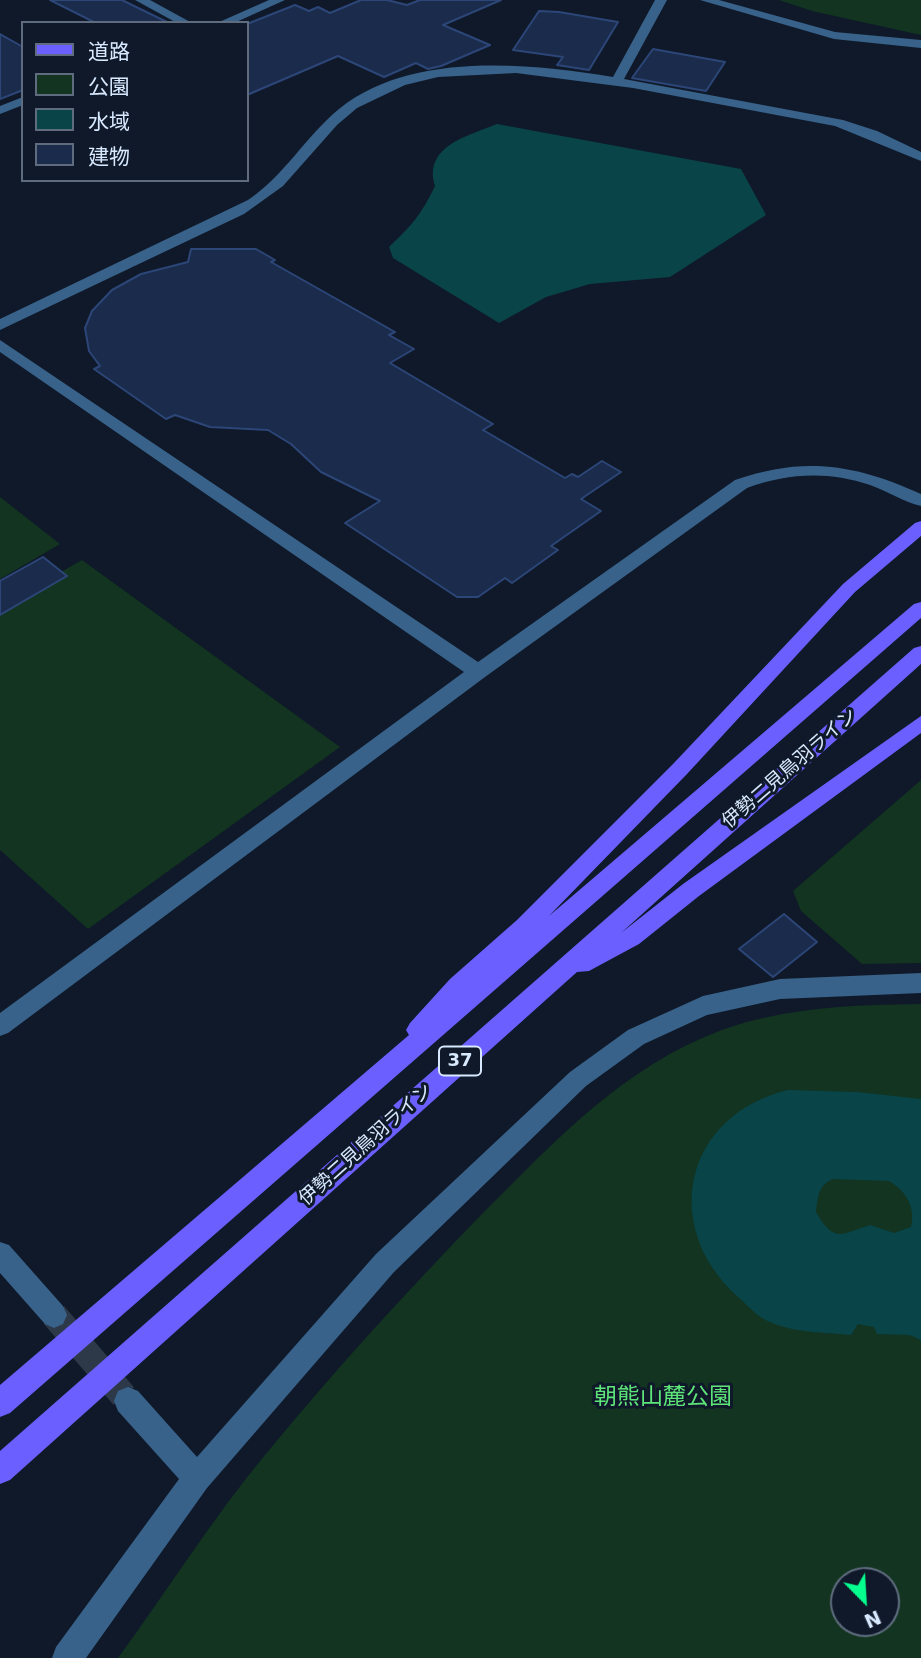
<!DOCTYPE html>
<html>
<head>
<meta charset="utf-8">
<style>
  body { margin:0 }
  #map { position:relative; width:921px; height:1658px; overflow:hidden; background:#0f1929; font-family:"DejaVu Sans","Noto Sans JP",sans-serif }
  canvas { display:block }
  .legend { position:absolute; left:21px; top:21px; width:228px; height:161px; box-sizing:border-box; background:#0f1929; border:2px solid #5f6c7f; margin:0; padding:9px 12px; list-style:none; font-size:21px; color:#d8e9ff }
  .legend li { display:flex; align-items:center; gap:14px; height:35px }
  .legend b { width:35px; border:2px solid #5f6c7f }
  .north { position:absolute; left:830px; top:1567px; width:70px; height:70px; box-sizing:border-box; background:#0f1929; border:2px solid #5f6c7f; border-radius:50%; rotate:156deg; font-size:19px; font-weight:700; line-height:28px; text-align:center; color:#d8e9ff }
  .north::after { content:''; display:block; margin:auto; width:24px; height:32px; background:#04ff8e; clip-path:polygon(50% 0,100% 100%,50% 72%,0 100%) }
</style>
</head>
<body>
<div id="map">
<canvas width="921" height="1658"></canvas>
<ul class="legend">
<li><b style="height:9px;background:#6b5fff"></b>道路</li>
<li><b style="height:19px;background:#123420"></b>公園</li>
<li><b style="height:19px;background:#094449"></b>水域</li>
<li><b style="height:19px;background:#1b2b4b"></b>建物</li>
</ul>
<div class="north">N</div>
</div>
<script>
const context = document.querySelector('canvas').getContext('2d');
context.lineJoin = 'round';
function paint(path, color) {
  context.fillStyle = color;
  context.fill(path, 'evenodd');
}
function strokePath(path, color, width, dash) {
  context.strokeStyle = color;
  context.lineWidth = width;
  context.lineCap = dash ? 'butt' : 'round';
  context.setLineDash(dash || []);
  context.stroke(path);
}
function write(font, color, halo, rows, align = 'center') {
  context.font = font + ' "DejaVu Sans","Noto Sans JP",sans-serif';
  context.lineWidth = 6;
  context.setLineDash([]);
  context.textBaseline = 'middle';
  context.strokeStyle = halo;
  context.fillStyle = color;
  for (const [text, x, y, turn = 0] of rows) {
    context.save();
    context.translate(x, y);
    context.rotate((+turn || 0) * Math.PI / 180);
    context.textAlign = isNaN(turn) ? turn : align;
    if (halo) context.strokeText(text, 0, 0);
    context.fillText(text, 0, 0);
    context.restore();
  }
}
const green = new Path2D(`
  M779 0H921V35L812 11Z
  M0 497 60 544 0 579Z
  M82 560 340 747 88 929 0 850V607Z
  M921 780V963L862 964 801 911 793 891Z
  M921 1004V1658H118C167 1591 212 1519 265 1455 334 1371 407 1291 483 1213 555 1141 624 1066 722 1030 785 1007 855 1005 921 1004ZM844 1581H886V1623H844Z`);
const water = new Path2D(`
  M497 124 741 169 766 215 670 277 590 284 546 297 499 323 393 258 389 247C412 225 421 215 435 186 423 146 468 136 497 124Z
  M788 1090 857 1092 921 1099V1340L910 1335 877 1334 874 1327 858 1324 851 1335C821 1332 788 1333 762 1318 753 1312 745 1303 737 1296 660 1226 684 1115 788 1090ZM833 1179 889 1181C906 1191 916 1207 911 1227L894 1233 870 1225C842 1234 834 1244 816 1212 818 1197 818 1185 833 1179Z`);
const building = new Path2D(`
  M50 0H122L169 23H96Z
  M361 0H387L407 5 420 0H501L443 25 490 45 441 66 428 69 416 63 384 77 338 56 247 95V24L295 5 309 11 318 7 330 13Z
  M539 11 559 12 618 22 589 70 557 65 563 57 513 50Z
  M0 34 23 47V90L0 99Z
  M653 49 725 62 706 91 632 78Z
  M191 249H256L275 260 271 262 395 332 389 335 414 349 390 363 493 424 483 430 565 478 572 474 578 477 602 461 621 472 581 499 601 511 551 546 558 550 512 583 505 578 478 597H457L345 523 380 501 321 472 291 444 268 430 210 427 175 415 166 419 94 369 100 366 89 351 85 328 92 311 112 290 141 274 188 262Z
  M43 557 67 576 0 615V581Z
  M784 914 817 942 773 977 739 949Z`);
const minorTunnel = new Path2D(`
  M54 1315 128 1401`);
const minor = new Path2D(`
  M135 0H150L192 23H177Z
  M269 0H285L234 23H217Z
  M655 0H667L624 79 843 120 877 131 921 152V161L835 126 633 88 516 73 438 77 405 85 357 108 337 125 283 186 244 214 0 330V319L248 200C285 175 305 137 339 109 410 51 529 63 613 77Z
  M700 0H719L835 32 921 40V48L834 39Z
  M23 97V105L0 114V106Z
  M0 340 478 662 735 480C804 456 855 464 921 494V506C904 502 887 491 870 485 828 471 788 473 747 488L485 677 8 1033 0 1036V1013L464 672 0 352Z
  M921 973V993L780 999 707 1015 644 1044 586 1086 394 1272 207 1488 86 1658H52L56 1647 179 1479 118 1411 114 1401 118 1391 128 1387 138 1391 197 1457 376 1254 570 1072 628 1030 703 996 780 979Z
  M0 1242 9 1245 63 1306 67 1315 63 1324 54 1328 45 1324 0 1273Z`);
const major = new Path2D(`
  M921 521V536L855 592 687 774 549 916 914 604 921 602V618L10 1413 0 1417V1385L409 1035 406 1030 410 1023 450 979 517 920 673 764 843 584 915 523Z
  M921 646V664L621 933 683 884 921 716V733L699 896 639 944 589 971 577 972 10 1480 0 1484V1451L914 648Z`);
const shields = [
  [460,1061,42]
];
const shieldNames = [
  ["37",460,1061]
];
const streetNames = [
  ["伊勢二見鳥羽ライン",790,769,-41],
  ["伊勢二見鳥羽ライン",366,1145,-42]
];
const nearParknames = [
  ["朝熊山麓公園",663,1398]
];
paint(green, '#123420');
paint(water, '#094449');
paint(building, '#1b2b4b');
strokePath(building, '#2c4678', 2);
strokePath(minorTunnel, '#2d3849', 27, [27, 13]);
paint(minor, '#39628a');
paint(major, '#6b5fff');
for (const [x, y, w] of shields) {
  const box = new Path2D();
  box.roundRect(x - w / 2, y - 14.5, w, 29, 5);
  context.fillStyle = '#0f1929';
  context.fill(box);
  strokePath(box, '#d8e9ff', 2);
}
write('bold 18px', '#d8e9ff', null, shieldNames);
write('19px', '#d8e9ff', '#0f1929', streetNames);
write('23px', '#5ee579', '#0f1929', nearParknames);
</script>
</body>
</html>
